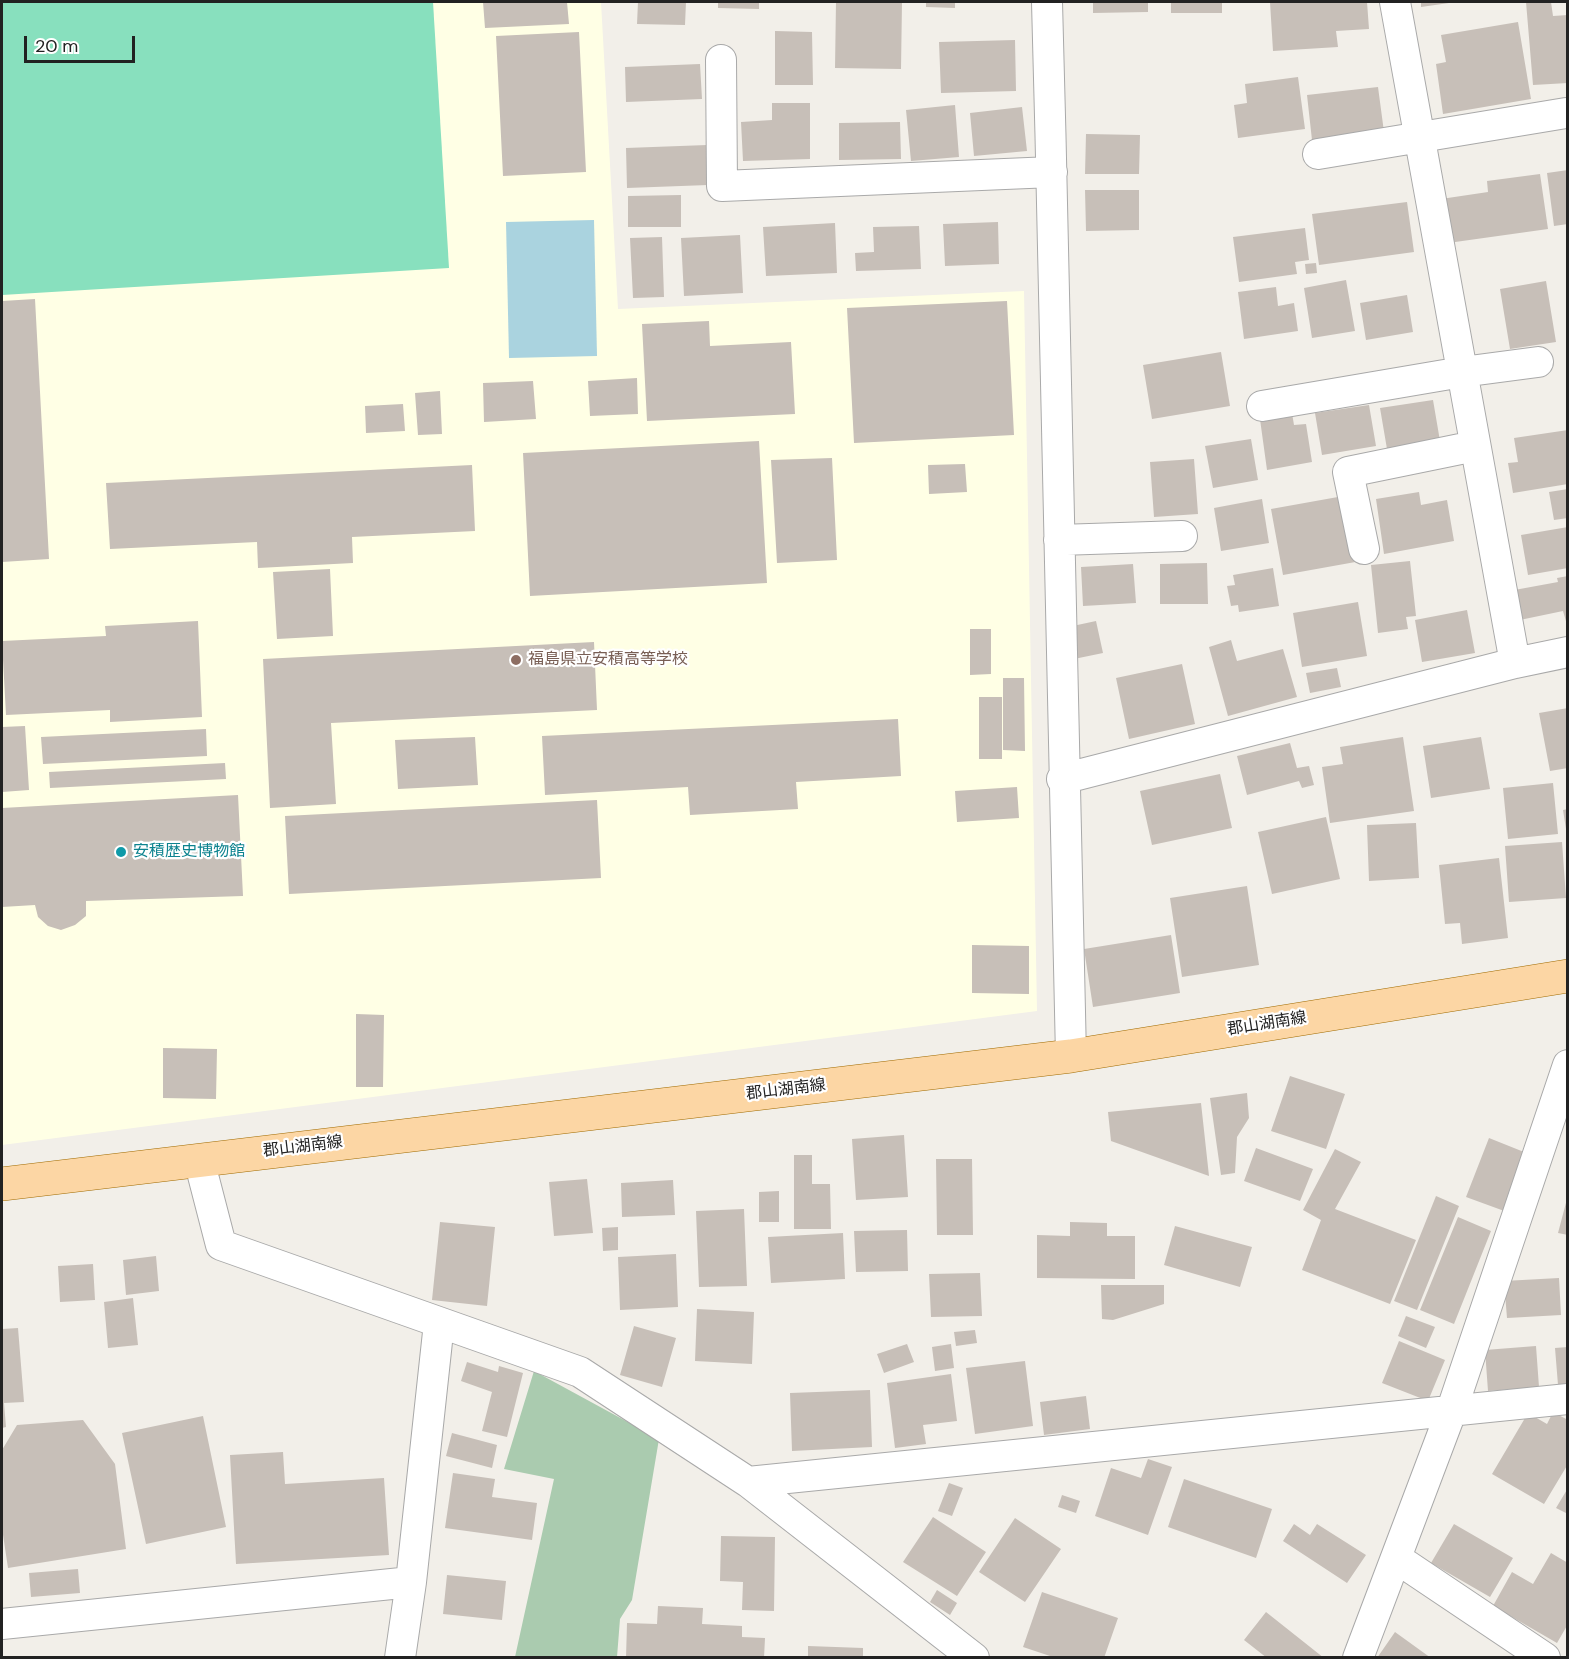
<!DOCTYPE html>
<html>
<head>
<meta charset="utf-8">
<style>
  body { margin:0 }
  #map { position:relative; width:1569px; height:1659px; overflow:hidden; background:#f2efe9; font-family:"DM Sans",sans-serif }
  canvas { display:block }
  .frame { position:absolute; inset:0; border:3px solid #222; pointer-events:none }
  .scale { position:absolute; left:24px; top:36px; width:111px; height:27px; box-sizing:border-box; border:3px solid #222; border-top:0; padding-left:8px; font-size:18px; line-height:21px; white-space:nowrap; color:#222; -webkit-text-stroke:4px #fff; paint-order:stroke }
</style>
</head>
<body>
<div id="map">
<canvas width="1569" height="1659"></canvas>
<div class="frame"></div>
<div class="scale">20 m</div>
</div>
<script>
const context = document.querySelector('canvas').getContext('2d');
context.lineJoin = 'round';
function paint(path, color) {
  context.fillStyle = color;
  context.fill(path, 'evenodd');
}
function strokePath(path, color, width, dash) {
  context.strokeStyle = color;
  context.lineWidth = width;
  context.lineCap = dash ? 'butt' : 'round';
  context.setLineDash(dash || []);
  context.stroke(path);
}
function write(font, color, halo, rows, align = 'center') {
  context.font = font + ' "DM Sans","Noto Sans JP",sans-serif';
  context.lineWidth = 4.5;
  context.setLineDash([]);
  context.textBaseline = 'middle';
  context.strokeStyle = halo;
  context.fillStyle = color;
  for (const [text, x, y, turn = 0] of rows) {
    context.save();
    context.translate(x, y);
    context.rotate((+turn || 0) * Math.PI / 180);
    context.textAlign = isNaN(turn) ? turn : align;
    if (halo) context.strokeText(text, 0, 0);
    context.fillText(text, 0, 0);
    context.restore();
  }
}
const education = new Path2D(`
  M2 2H601L618 309 1024 291 1037 1011 2 1145Z`);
const cemetery = new Path2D(`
  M534 1371 659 1439 632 1600 620 1619 617 1657H515L554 1479 504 1469Z`);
const pitch = new Path2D(`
  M2 2H433L449 268 2 295Z`);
const water = new Path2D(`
  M594 220 597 356 509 358 506 222Z`);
const building = new Path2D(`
  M483 2H567L569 24 485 28Z
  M638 2H686L685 25 637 24Z
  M718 2H759V9L718 8Z
  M836 2H902L901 69 835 68Z
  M926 2H955V8L926 7Z
  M1093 2H1148V12L1093 13Z
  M1171 2H1222V13H1171Z
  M1270 2H1367L1369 29 1336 31 1338 47 1273 51Z
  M1421 2H1449V3L1421 7Z
  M1526 2H1551L1553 16 1568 15V83L1533 85Z
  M1518 22 1531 99 1443 114 1436 64 1446 62 1441 35Z
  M775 31 812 32 813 85H775Z
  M579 32 586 172 503 176 496 36Z
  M1015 40 1016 91 941 93 939 42Z
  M700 64 702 99 626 102 625 67Z
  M1298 77 1305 129 1238 138 1234 105 1247 103 1245 84Z
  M1378 87 1384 132 1312 140 1307 95Z
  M772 103H810V159L743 161 741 122 772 120Z
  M955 105 959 157 911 161 906 110Z
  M1022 107 1027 151 974 156 970 113Z
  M900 122 901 159 839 160V123Z
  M1086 134 1140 135 1139 174H1085Z
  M707 145 708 185 627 188 626 148Z
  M1568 170V224L1554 226 1547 173Z
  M1540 174 1548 229 1448 243 1441 199 1488 192 1487 181Z
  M1085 190H1139V230L1086 231Z
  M681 195V227H628V196Z
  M1407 202 1414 252 1319 265 1312 214Z
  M998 222 999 264 945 266 943 224Z
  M835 223 837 273 766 276 763 227Z
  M919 226 921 269 856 271 855 253 874 252 873 227Z
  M1305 228 1309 260 1295 262 1297 274 1239 282 1233 237Z
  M740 235 743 293 684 296 681 238Z
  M662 237 664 297 633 298 630 238Z
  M1316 263 1317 273 1306 274 1305 264Z
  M1346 280 1355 331 1312 338 1304 288Z
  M1546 281 1556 342 1510 349 1500 289Z
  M1276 287 1278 306 1294 303 1298 331 1244 339 1238 292Z
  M1407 295 1413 332 1366 340 1360 303Z
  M35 299 49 559 2 562V301Z
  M1007 301 1014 435 854 443 847 308Z
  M709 321 710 346 791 342 795 414 647 421 642 324Z
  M1221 352 1230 406 1152 419 1143 365Z
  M637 378 638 414 590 416 588 381Z
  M533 381 536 419 484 422 483 383Z
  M440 391 442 434 418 435 415 393Z
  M1433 400 1440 441 1387 449 1380 408Z
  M403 404 405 431 366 433 365 406Z
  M1369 405 1376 446 1322 455 1315 413Z
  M1291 407 1294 425 1306 424 1312 462 1267 470 1259 412Z
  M1568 430V484L1513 493 1508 463 1518 462 1514 438Z
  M1251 439 1258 480 1213 488 1205 446Z
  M759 441 767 583 530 596 523 453Z
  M832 458 837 560 777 563 771 460Z
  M1194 459 1198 514 1154 517 1150 462Z
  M965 464 967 492 929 494 928 465Z
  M472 465 475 531 352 537 353 563 258 568 257 542 110 549 106 483Z
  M1568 489V518L1554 520 1549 492Z
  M1419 492 1421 505 1447 500 1454 541 1384 554 1376 499Z
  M1349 495 1361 561 1283 575 1271 509Z
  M1262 499 1269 543 1221 551 1214 508Z
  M1568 527V568L1528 575 1521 535Z
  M1410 561 1416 616 1406 617 1408 629 1378 633 1371 565Z
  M1207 563 1208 604H1160V564Z
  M1133 564 1136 603 1083 606 1081 567Z
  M1273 568 1279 606 1239 612 1238 605 1231 606 1227 586 1235 585 1233 575Z
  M330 569 333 636 277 639 273 572Z
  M1568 576V628L1563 611 1515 621 1509 591 1558 582 1557 578Z
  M1358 602 1367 656 1302 667 1293 613Z
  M1467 610 1475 653 1422 662 1415 620Z
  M198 621 202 717 110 722V710L6 715 2 641 106 636 105 626Z
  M1096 621 1103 653 1074 659 1068 627Z
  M970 629H991V674L970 675Z
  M1231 640 1237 661 1283 649 1297 697 1228 716 1209 647Z
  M594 642 597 710 331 723 336 804 270 808 263 659Z
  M1182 664 1195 724 1129 739 1116 678Z
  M1337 668 1341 687 1310 693 1306 673Z
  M1003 678H1024L1025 751 1003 750Z
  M979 697H1002V759H979Z
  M1568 708V768L1550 771 1539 713Z
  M898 719 901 776 796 782 798 809 690 815 688 787 545 795 542 736Z
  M25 726 29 790 2 792V727Z
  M206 729 207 756 43 764 41 737Z
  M475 737 478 785 398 789 395 740Z
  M1403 737 1414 811 1330 823 1322 767 1343 764 1340 747Z
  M1481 737 1490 789 1431 798 1423 746Z
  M1290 743 1297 768 1309 766 1314 785 1302 788 1299 781 1247 795 1237 756Z
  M225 763 226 779 50 788 49 772Z
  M1220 774 1232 828 1152 845 1140 791Z
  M1553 783 1558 834 1508 839 1503 788Z
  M1017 787 1019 818 957 822 955 791Z
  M238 795 243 896 86 901V916L75 925 61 930 48 926 38 917 35 905 2 907V808Z
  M597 800 601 878 289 894 285 816Z
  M1568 809V829H1566L1563 810Z
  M1326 817 1340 879 1272 894 1258 832Z
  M1416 823 1419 878 1369 881 1367 825Z
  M1562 842 1566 898 1509 902 1505 846Z
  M1499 858 1508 938 1462 944 1460 923 1445 924 1439 865Z
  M1247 886 1259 965 1182 977 1170 898Z
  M1171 935 1180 993 1093 1007 1084 949Z
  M972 945 1029 946V994L972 993Z
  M356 1014 384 1015 383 1087H356Z
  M163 1048 217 1049 216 1099 163 1098Z
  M1290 1076 1345 1094 1326 1149 1271 1131Z
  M1247 1093 1249 1118 1237 1137 1235 1173 1221 1175 1210 1098Z
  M1201 1103 1209 1176 1111 1141 1108 1112Z
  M904 1135 908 1197 856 1200 852 1139Z
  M1489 1138 1529 1154 1507 1212 1466 1197Z
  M1256 1148 1313 1169 1300 1201 1244 1181Z
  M1335 1149 1361 1162 1335 1209 1416 1240 1390 1304 1302 1270 1321 1220 1303 1210Z
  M794 1155H812V1184H830L831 1229H794Z
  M936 1159H972L973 1235H937Z
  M587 1179 593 1233 554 1236 549 1182Z
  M673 1180 675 1215 622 1217 621 1183Z
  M779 1191V1222H759V1192Z
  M1436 1196 1459 1206 1417 1310 1394 1301Z
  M1567 1199H1568V1235L1558 1233Z
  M744 1209 747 1286 699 1287 696 1211Z
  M1458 1217 1491 1231 1454 1324 1420 1310Z
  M440 1222 495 1227 487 1306 432 1300Z
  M1070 1222 1107 1223V1236H1135V1279L1037 1278V1235L1070 1236Z
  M1175 1226 1252 1247 1240 1287 1164 1265Z
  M618 1227V1250L603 1251 602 1228Z
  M907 1230 908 1271 856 1272 854 1231Z
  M843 1233 845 1279 771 1283 768 1237Z
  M676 1254 678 1307 620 1310 618 1257Z
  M156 1256 159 1291 126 1295 123 1260Z
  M93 1264 95 1300 60 1302 58 1266Z
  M980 1273 982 1316 931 1317 929 1274Z
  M1559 1278 1561 1315 1507 1318 1504 1281Z
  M1101 1285H1164V1304L1113 1320 1102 1319Z
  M133 1298 138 1345 108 1348 104 1302Z
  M697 1309 754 1312 752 1364 695 1361Z
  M1406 1316 1435 1327 1426 1348 1398 1336Z
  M634 1326 676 1338 662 1387 620 1375Z
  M18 1328 24 1402 4 1403 6 1427 2 1428V1329Z
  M975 1330 977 1343 956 1346 954 1332Z
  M1399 1341 1445 1360 1428 1401 1382 1383Z
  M907 1344 914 1362 884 1373 877 1354Z
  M951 1344 954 1368 935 1371 932 1347Z
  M1536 1346 1539 1387 1488 1391 1485 1350Z
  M1568 1347V1384L1558 1385 1555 1348Z
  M1025 1361 1033 1426 975 1434 966 1368Z
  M467 1362 498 1372 499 1366 523 1373 507 1437 482 1431 492 1392 461 1381Z
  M951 1374 957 1421 923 1425 926 1444 895 1448 887 1383Z
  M870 1390 872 1447 792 1451 790 1393Z
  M1086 1396 1090 1429 1044 1435 1040 1402Z
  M1553 1412 1568 1420V1464L1544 1504 1492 1474 1528 1413 1547 1424Z
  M203 1416 226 1527 146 1544 122 1433Z
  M83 1420 115 1464 126 1549 8 1568 2 1528V1450L17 1425Z
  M452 1433 497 1445 492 1468 446 1456Z
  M283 1452 285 1484 384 1478 389 1555 236 1564 230 1455Z
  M1148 1459 1172 1467 1148 1535 1095 1516 1111 1468 1141 1478Z
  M453 1473 495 1479 492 1497 537 1503 532 1540 445 1528Z
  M1184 1479 1272 1509 1256 1558 1168 1527Z
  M949 1483 963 1488 952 1516 938 1511Z
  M1568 1488V1514L1556 1508Z
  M1062 1495 1080 1501 1076 1513 1058 1507Z
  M933 1517 986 1552 957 1596 903 1562Z
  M1015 1518 1061 1549 1025 1602 979 1572Z
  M1294 1524 1310 1535 1317 1524 1366 1555 1347 1583 1283 1541Z
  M1454 1524 1513 1558 1490 1597 1431 1563Z
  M721 1536 775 1537 774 1611 742 1610 743 1582 720 1581Z
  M1551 1553 1568 1563V1624L1557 1643 1493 1606 1512 1572 1533 1584Z
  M78 1569 80 1593 31 1597 29 1573Z
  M447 1575 506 1581 502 1620 443 1614Z
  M937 1590 957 1603 950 1615 930 1602Z
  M1042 1592 1118 1618 1104 1658H1056L1023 1647Z
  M658 1606 703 1608 702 1624 742 1626V1637L765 1638 764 1658H626L627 1623 657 1624Z
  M1266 1612 1324 1658H1267L1244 1640Z
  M1395 1632 1431 1658H1377Z
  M808 1646 863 1648V1658H808Z`);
const minor = new Path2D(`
  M1047 2C1057 353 1060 704 1071 1056
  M1395 2 1515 663
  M721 60 722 186 1052 172
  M1318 154 1566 113
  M1262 406 1462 372 1538 362
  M1059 540 1182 536
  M1364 549 1348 472 1475 446
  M1062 779 1515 663 1568 652
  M199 1160 221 1245 580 1372 748 1482 974 1658
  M748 1482 1568 1399
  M1396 1558 1545 1658
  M2 1624 411 1582
  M400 1658 411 1582 439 1323
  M1358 1658 1451 1412 1568 1065`);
const primary = new Path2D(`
  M2 1184 1071 1056 1568 976`);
const markers = [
  [516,660,6,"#8d6e63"],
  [121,852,6,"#0f9aa8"]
];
const educationNames = [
  ["福島県立安積高等学校",528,660]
];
const cultureNames = [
  ["安積歴史博物館",133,852]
];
const streetNames = [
  ["郡山湖南線",1267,1024,-9],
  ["郡山湖南線",786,1090,-7],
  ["郡山湖南線",303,1147,-7]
];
paint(education, '#ffffe5');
paint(cemetery, '#aacbaf');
paint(pitch, '#88e0be');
paint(water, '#aad3df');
paint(building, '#c7bfb8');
strokePath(minor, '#a9a9a9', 32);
strokePath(primary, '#a06b00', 34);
strokePath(minor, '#fff', 30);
strokePath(primary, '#fcd6a4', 33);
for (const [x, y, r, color] of markers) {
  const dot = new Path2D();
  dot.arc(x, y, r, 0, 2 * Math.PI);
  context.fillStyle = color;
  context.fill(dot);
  strokePath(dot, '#fff', 2);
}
write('16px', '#785e54', '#fff', educationNames, 'left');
write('16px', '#0d838f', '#fff', cultureNames, 'left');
write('16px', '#222', '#fff', streetNames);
</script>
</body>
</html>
